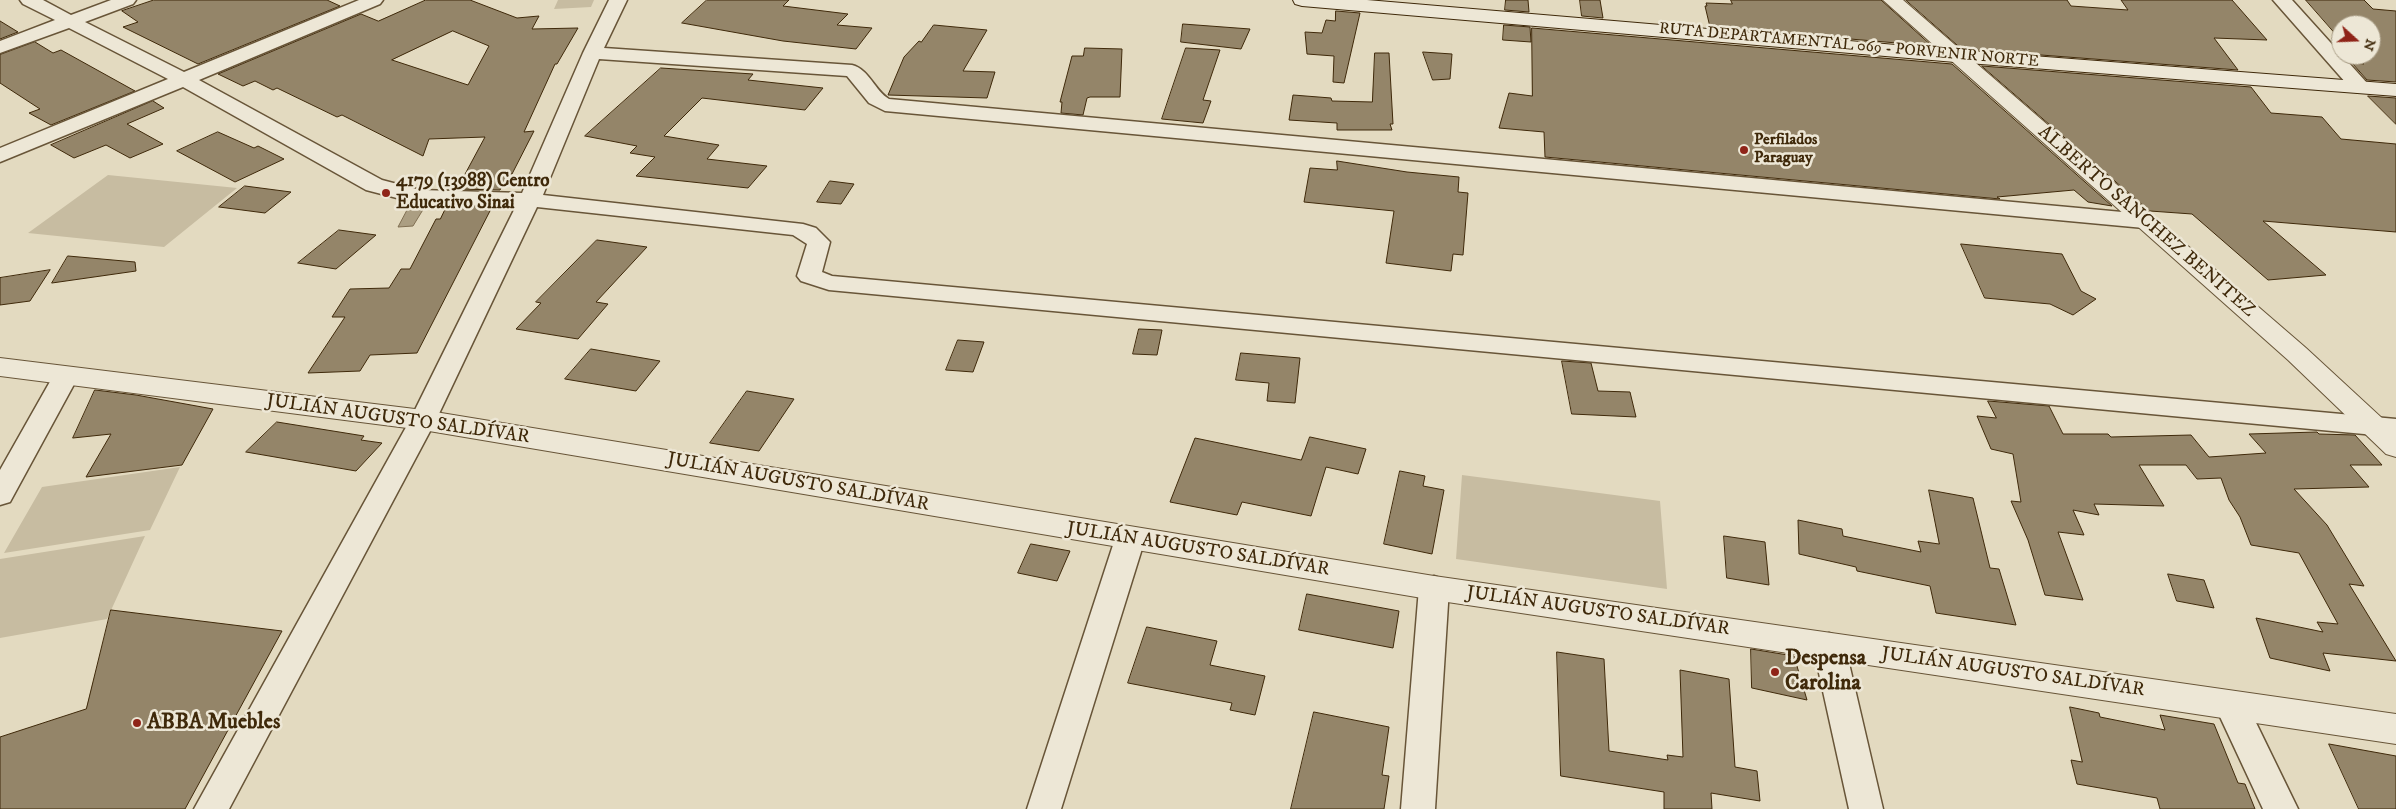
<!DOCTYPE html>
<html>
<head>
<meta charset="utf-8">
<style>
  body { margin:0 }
  #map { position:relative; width:2396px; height:809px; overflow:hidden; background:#e3dac0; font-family:"IM FELL DW Pica",serif }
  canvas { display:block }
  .north { position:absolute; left:2331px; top:15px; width:50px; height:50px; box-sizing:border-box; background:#ede7d6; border:1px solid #a79b84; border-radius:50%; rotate:110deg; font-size:14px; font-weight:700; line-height:20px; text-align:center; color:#3f290a }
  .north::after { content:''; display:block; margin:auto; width:18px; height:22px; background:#8f2418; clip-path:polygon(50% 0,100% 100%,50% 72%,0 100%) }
</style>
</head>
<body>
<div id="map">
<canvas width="2396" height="809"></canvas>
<div class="north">N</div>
</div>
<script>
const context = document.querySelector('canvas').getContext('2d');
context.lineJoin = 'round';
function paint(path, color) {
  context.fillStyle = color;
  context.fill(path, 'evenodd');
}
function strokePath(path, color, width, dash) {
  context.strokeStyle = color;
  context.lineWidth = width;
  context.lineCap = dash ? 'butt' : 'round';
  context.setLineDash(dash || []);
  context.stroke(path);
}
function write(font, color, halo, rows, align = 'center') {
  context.font = font + ' "IM FELL DW Pica",serif';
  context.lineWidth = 5;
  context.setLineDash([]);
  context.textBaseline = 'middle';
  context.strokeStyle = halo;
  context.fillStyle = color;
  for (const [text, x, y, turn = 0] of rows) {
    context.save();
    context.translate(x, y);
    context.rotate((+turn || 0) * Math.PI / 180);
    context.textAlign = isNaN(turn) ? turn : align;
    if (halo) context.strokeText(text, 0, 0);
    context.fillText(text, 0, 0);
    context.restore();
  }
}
const green = new Path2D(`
  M558 0H594L591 7 554 9Z
  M108 175 237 188 164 247 28 233Z
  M180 467 150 530 4 553 42 487Z
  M1462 475 1660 501 1667 589 1456 559Z
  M145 536 107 619 0 638V559Z`);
const water = new Path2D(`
  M424 208 413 226 398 227 407 210Z`);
const building = new Path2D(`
  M154 0H327L340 6 198 64 123 27 138 22 122 11Z
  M426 0H470L517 18 539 16 532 29 578 28 557 64H555L524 132 534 131 512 174H508L500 190 457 189 485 137 429 139 423 156 342 115 337 117 277 88 273 90 255 81 243 86 218 74 361 14 378 21ZM453 31 489 46 468 85 392 60Z
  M707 0H789L783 6 848 14 837 25 872 28 856 49 783 41 682 23Z
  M1506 0H1528L1529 12 1505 10Z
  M1580 0H1600L1603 18 1582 16Z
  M1731 0H1881L1932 46 1710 27 1705 6H1707L1706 3 1732 4Z
  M1906 0H2067L2071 6 2128 10 2121 0H2232L2267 40 2214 38 2238 70 1962 49Z
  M2306 0H2364L2373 9 2396 11V82L2367 80 2352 63 2364 64 2355 55H2371V25H2341V40Z
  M1336 11 1360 13 1344 83 1333 82 1334 56 1307 54 1305 32 1322 33 1326 20 1335 21Z
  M0 21 18 32 0 39Z
  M1183 24 1250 29 1241 49 1181 42Z
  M934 25 987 30 963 71 995 72 987 98 888 95 904 57 919 41 921 42Z
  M1504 25 1530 27 1531 42 1503 40Z
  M1532 28 1952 64 2112 206 2088 202 2074 190 1997 197 2000 199 1545 157 1544 132 1499 128 1509 93 1532 96Z
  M35 42 53 53 61 50 135 91 51 125 29 113 40 109 0 83V55Z
  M1085 48 1122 49 1120 97H1090L1087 98 1083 115 1061 113 1062 102H1060L1072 56H1083Z
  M1186 48 1220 50 1203 100 1211 101 1203 123 1162 119Z
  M1423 52 1452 54 1450 79 1433 80Z
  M1375 53H1389L1393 124H1390L1392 130H1337V123L1289 120 1293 95 1331 98 1332 101 1372 102Z
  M1982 66 2251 87 2271 113 2322 117 2341 139 2396 144V232L2263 221 2326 275 2268 280 2192 214 2150 211Z
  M661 68 753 74 748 80 823 88 805 110 702 98 664 136 719 145 707 159 767 166 748 188 636 176 655 157 630 153 637 146 585 136Z
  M2368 96 2396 98V124Z
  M153 101 164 108 127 124 163 144 130 158 106 145 74 158 51 145Z
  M218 132 254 148 258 146 284 159 235 182 177 151Z
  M1337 161 1407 172 1459 177 1458 192 1468 193 1463 255 1453 254 1451 271 1386 263 1394 211 1304 202 1310 168 1337 170Z
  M830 181 854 184 841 204 817 202Z
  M245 186 291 192 265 213 219 207Z
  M447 206 492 207 417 353 370 355 360 371 308 373 345 317H332L350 289 389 288 401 269H410L436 219H440Z
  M339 230 376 235 336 269 298 263Z
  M597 240 647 247 596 302 608 304 578 339 516 329 541 303 536 302Z
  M1961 244 2062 254 2081 291 2096 299 2073 315 2050 304 1985 298Z
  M68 256 135 262 136 271 52 283Z
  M50 270 30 301 0 305V278Z
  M1139 329 1162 330 1157 355 1133 354Z
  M958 340 984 342 973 372 946 370Z
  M591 349 660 361 636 391 565 379Z
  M1241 353 1300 358 1295 403 1267 401 1269 383 1236 380Z
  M1562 361 1591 363 1598 391 1630 392 1636 417 1572 414Z
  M95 390 136 395 213 409 182 465 86 477 111 434 73 438Z
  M747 391 794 399 759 451 710 443Z
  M1988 401 2049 406 2063 434H2108L2111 437 2191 435 2209 457 2266 453 2249 434 2317 432 2319 434 2355 435 2382 465H2350L2369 487 2294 489 2327 525 2364 586 2349 584 2396 661 2323 653 2330 671 2270 658 2256 618 2323 632 2317 622 2338 624 2299 553 2251 545 2240 517 2229 500 2221 478 2197 479 2186 465H2139L2164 506 2094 504 2099 515 2073 510 2084 535 2058 532 2083 600 2045 595 2028 540 2011 501 2021 502 2013 454 1991 449 1977 416 1996 418Z
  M277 422 364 436 361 440 382 443 356 471 246 452Z
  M1310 437 1366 449 1358 474 1326 467 1311 516 1242 502 1237 515 1170 502 1195 438 1301 460Z
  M1400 471 1425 476 1423 486 1444 490 1432 554 1384 544Z
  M1929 490 1973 498 1990 568 1999 569 2016 625 1936 613 1930 586 1857 571 1856 567 1799 554 1798 520 1842 529 1843 536 1921 552 1918 541 1939 544Z
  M1724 536 1765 542 1769 585 1727 578Z
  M1031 544 1070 551 1057 581 1018 573Z
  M2168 574 2204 580 2214 608 2177 601Z
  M1307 594 1399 611 1393 648 1299 630Z
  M111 610 282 631 185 809H0V737L86 709Z
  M1147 627 1217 641 1210 665 1265 676 1255 715 1230 710 1232 703 1128 683Z
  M1751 649 1794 656 1807 700 1752 688Z
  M1557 652 1604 659 1609 751 1668 760 1667 755 1683 757 1680 670 1729 679 1735 767 1757 771 1760 801 1711 793 1712 809H1664V792L1561 776Z
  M2070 707 2099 713 2100 717 2165 730 2160 715 2214 724 2238 783 2245 784 2255 809H2160L2157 798 2077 784 2071 760 2082 762Z
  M1314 712 1389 727 1382 775 1389 776 1384 809H1291Z
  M2329 744 2396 756V809H2359Z`);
const minor = new Path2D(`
  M20 0H43L71 15 111 0H136L133 4 85 22 184 72 359 0H383L380 4 199 80 382 180 420 190 522 193 583 53 609 0H627L604 48 852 65C869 69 875 91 889 99L2144 214 2152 216 2155 221 2152 226 2144 228 885 111 869 103 847 76 599 59 543 195 803 224 816 228 830 242 822 272 832 276 2396 419V437L829 290 801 281 797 276 807 244 793 235 537 207 436 420 229 809H194L410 420 516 206 420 204 366 190 183 87 0 162V148L168 79 69 28 0 53V41L55 20 23 4Z
  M2273 0H2292L2367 83 2370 87 2367 91H2353Z
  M65 368 74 371 78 377 10 502 0 505V470L56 371Z
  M1130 528 1140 531 1145 539 1061 809H1027L1115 539 1120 531Z
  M1434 576 1445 580 1449 588 1435 809H1401L1419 588 1423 580Z
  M1829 633 1840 637 1845 646 1883 809H1849L1813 646 1818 637Z
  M2231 692 2243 696 2298 809H2263L2215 706 2219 696Z`);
const tertiary = new Path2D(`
  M1883 0H1903L2306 348 2396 431V457L2386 454 2288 360Z
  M0 358 423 410 1434 576 2396 714V744L1434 600 423 430 0 376Z`);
const secondary = new Path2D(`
  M1293 0H1367L1955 50 2396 84V96L1955 62 1302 6 1295 4Z`);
const markers = [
  [1744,150,5,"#8f2418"],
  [386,193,5,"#8f2418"],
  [1775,672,5,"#8f2418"],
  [137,723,5,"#8f2418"]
];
const farStreetnames = [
  ["RUTA DEPARTAMENTAL 069 - PORVENIR NORTE",1849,46,5]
];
const farPoinames = [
  ["Perfilados",1754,141],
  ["Paraguay",1754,159]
];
const poiNames = [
  ["4179 (13988) Centro",396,182],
  ["Educativo Sinai",396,204]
];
const streetNames = [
  ["ALBERTO SANCHEZ BENITEZ",2146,222,41],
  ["JULIÁN AUGUSTO SALDÍVAR",398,420,8],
  ["JULIÁN AUGUSTO SALDÍVAR",798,483,10],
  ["JULIÁN AUGUSTO SALDÍVAR",1198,550,9],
  ["JULIÁN AUGUSTO SALDÍVAR",1598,612,8],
  ["JULIÁN AUGUSTO SALDÍVAR",2013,673,8]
];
const nearPoinames = [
  ["Despensa",1785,659],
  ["Carolina",1785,684],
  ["ABBA Muebles",147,723]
];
paint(green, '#c7bca1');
paint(water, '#ab9e82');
strokePath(water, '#806f52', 1);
paint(building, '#948569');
strokePath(building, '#3f290a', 1);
strokePath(minor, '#685538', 3);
strokePath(tertiary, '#685538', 2);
strokePath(secondary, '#3f290a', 2);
paint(minor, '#ede7d6');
paint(tertiary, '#ede7d6');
paint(secondary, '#ede7d6');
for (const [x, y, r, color] of markers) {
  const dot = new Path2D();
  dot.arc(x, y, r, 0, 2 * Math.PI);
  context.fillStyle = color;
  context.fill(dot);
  strokePath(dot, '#ede7d6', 2);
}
write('16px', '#3f290a', '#ede7d6', farStreetnames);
write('bold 16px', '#3f290a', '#ede7d6', farPoinames, 'left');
write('bold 19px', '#3f290a', '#ede7d6', poiNames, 'left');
write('19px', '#3f290a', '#ede7d6', streetNames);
write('bold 22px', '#3f290a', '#ede7d6', nearPoinames, 'left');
</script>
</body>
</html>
